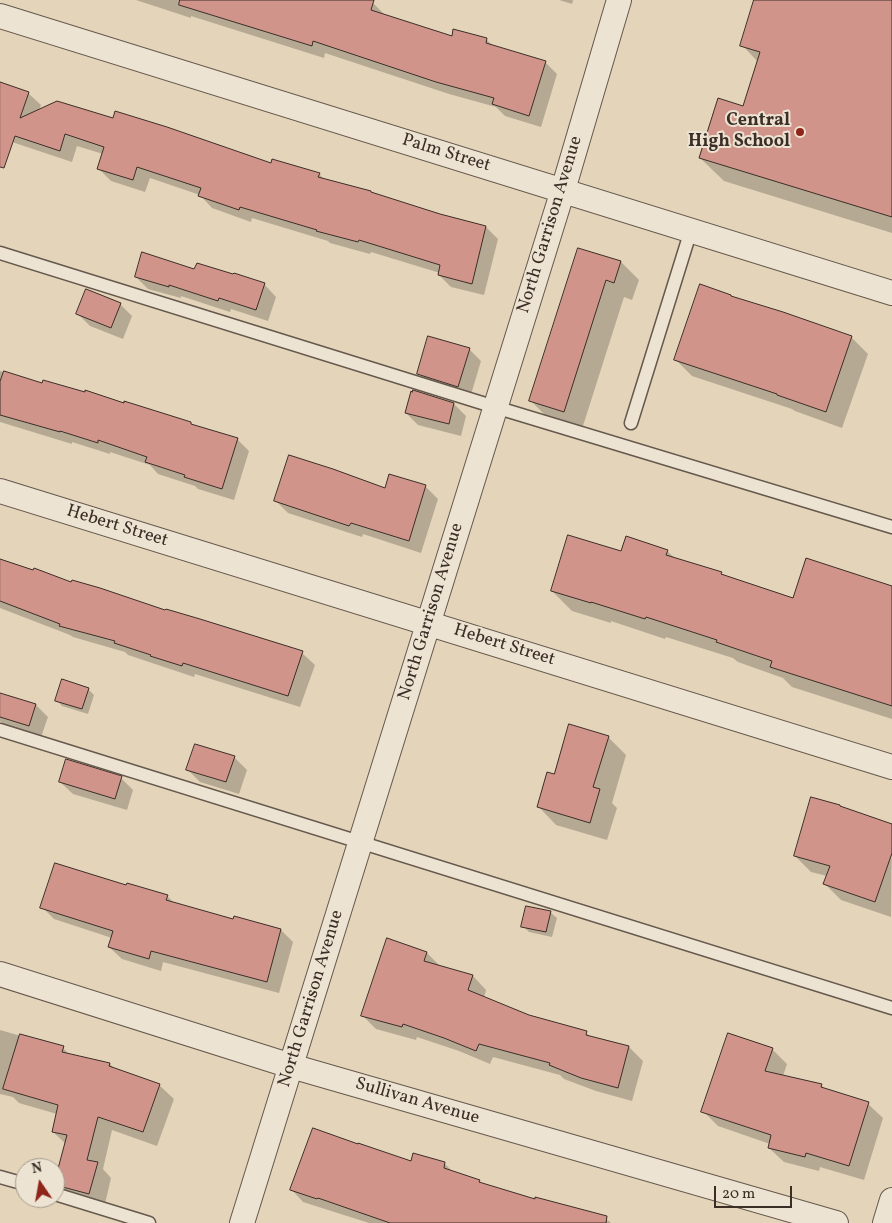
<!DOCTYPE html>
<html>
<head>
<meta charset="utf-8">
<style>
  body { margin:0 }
  #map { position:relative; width:892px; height:1223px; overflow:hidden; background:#e3d4ba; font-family:Vollkorn,serif }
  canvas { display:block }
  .north { position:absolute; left:15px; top:1158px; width:50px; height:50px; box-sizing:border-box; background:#ede3d2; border:1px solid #a69b8e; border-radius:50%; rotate:348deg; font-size:14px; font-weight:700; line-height:20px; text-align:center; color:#3b2e27 }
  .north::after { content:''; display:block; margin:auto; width:18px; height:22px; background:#8f2418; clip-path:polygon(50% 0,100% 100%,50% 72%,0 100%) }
  .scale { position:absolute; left:714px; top:1186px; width:78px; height:22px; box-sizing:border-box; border:2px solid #3b2e27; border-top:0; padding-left:6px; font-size:15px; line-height:18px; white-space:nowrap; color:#3b2e27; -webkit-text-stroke:4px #ede3d2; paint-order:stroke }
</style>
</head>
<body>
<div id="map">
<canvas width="892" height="1223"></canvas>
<div class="north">N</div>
<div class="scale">20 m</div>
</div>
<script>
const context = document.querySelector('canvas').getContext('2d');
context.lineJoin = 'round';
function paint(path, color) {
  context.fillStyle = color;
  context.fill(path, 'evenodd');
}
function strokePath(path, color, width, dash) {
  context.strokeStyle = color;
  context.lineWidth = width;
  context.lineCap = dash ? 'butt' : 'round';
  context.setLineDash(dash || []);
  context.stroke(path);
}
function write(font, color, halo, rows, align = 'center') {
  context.font = font + ' Vollkorn,serif';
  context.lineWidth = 4;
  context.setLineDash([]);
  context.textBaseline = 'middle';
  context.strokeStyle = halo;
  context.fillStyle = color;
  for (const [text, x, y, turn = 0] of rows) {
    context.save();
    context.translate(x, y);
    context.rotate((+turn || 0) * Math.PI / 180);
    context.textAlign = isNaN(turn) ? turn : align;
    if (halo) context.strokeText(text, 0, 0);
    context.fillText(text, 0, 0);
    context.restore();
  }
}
const shadow = new Path2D(`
  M136 0H365L373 3 385 15 453 37 454 31 487 40 494 47 545 62 557 74 541 127 505 116 496 107 449 94 325 53 324 58 191 16V18Z
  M559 0H573L572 4Z
  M755 0H892V233L724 181 700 158 744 107 758 62 742 45Z
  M0 88 28 93 41 105 39 111 319 174 325 180 440 215 486 227 498 239 484 295 451 287 439 275 440 273 371 252 370 254 330 243 328 241 252 218 251 222 212 208 200 195 150 178 145 192 111 181 99 169 103 154 77 146 72 162 0 138Z
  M579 249 621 262 639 280 632 300 624 297 582 429 549 419 531 401Z
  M195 270 264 284 276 297 268 321 231 309 230 312 181 296V298L148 289 136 277Z
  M732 297 851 337 868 354 842 428 795 411 792 409 692 376 675 359Z
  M120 304 132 316 123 339 90 326 78 314Z
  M469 349 481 361 470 398 431 386 419 374Z
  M0 371 42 384 191 424 193 426 237 439 249 451 234 500 198 489 195 486 158 474 150 465 110 452V454L72 442V444L0 422Z
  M454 404 466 416 461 436 418 425 406 413Z
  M390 476 426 487 438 499 421 553 363 534 362 537 288 513 276 501 386 490Z
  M667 551 676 559 721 573 724 576 793 600 892 588V719L792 687 783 678 738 662 733 658 666 637 665 639 611 621V623L572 611 552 591 622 553Z
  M0 560 72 584 302 653 315 665 300 707 195 674 194 677 128 655 125 652 73 637 70 635 0 608V609Z
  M88 689 94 695 88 714 62 706 57 700Z
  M0 694 36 705 48 717 41 737 5 726 0 721Z
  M608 737 626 755 612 803 617 808 607 840 556 825 538 806 554 775Z
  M234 757 247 770 239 794 200 782 188 770Z
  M121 778 133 790 127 810 73 794 60 782Z
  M892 825 891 917 841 900 825 884 827 876 811 872 795 856Z
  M127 887 167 896 175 904 234 920 235 918 281 930 293 942 279 993 163 962 161 971 122 959 109 947 112 938 54 919 42 907Z
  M527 907 551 913 557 918 552 937 529 932 523 926Z
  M388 940 427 953 441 967 473 976 486 990 484 998 529 1016 586 1033 591 1037 629 1047 643 1061 632 1101 596 1091 564 1079 560 1075 493 1057 490 1064 459 1051 417 1037 416 1040 376 1029 363 1016Z
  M0 1030 63 1048 70 1055 110 1064 115 1069 159 1085 174 1099 157 1146 112 1130 103 1169 111 1178 104 1208 70 1199 55 1184 66 1144 53 1132 57 1114 19 1103 13 1097 0 1094Z
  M772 1049 787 1064 783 1076 821 1085 826 1090 868 1104 883 1118 864 1180 820 1167 819 1171 784 1162 769 1148 770 1144 718 1126 703 1111Z
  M412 1162 445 1164 454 1173 479 1181 482 1184 574 1212 609 1221 611 1223H369L303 1202 291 1189Z`);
const building = new Path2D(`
  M180 0H374L371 10 452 36 453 29 487 38 486 43 546 61 529 116 492 104 494 98 436 82 313 41 312 46 179 5Z
  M754 0H892V217L699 158 718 98 743 106 760 52 740 46Z
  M0 82 29 92 20 118 57 101 113 118 115 111 167 127 271 163 272 159 320 173 318 177 371 191V192L440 214 486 226 472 284 438 275 440 265 359 240 358 242 316 231 317 230 240 207 239 210 198 196 201 188 137 167 133 180 97 169 104 147 65 134 60 151 15 136 4 168 0 167Z
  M578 248 621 261 614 283 606 280 564 412 529 401Z
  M142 252 194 269 197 263 233 274 234 273 265 283 256 310 219 298 218 301 169 285V287L135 277Z
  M700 284 731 295V296L783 312 852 336 826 412 777 395V394L674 360Z
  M86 289 121 303 111 328 76 314Z
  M428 336 470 348 458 387 417 374Z
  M4 371 42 383 43 380 85 392V390L124 403V401L191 422V424L238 438 222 489 184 477 185 475 145 462 147 457 98 440V443L60 431V432L0 415V382Z
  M413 390 454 403 449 424 405 413 411 391 412 392Z
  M289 455 333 469 385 488 389 474 426 485 409 541 351 523 349 526 274 501Z
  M568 535 621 551 626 536 668 550 666 555 722 572 721 574 793 598 806 558 892 586V706L770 667 772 661 716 642 717 640 646 617 645 619 591 602V603L551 591Z
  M0 559 33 570 34 568 71 582 72 580 100 588 165 610 166 609 200 619 303 651 288 696 183 663 182 666 150 656 151 655 114 643 115 641 59 626 60 624 0 601Z
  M62 679 89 688 82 709 55 701Z
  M0 693 36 704 29 726 0 717Z
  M569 724 609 736 593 787 600 789 590 823 537 807 547 772 554 774Z
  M195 744 235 756 226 782 186 770Z
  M66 759 122 776 115 799 59 782Z
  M811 797 840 805V806L892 824V853L875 902 823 884 830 866 794 856Z
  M55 863 126 885 127 883 168 895 166 900 233 919 234 916 281 929 267 982 151 951 149 959 108 947 113 931 40 908Z
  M526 906 551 911 546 932 521 927Z
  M387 938 427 952 424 961 473 975 468 990 529 1015 587 1031 586 1035 629 1046 618 1088 581 1078 549 1065 550 1063 479 1044 476 1051 444 1038 403 1024 402 1027 361 1016Z
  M728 1033 773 1048 765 1071 822 1084 821 1087 869 1102 849 1166 806 1153 805 1157 768 1148 771 1135 701 1112Z
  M20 1034 64 1046 62 1052 110 1063 109 1066 160 1084 143 1132 98 1117 87 1160 98 1162 89 1194 55 1185V1180L67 1135 52 1132 58 1105 3 1089Z
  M313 1128 358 1144V1143L411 1161 413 1153 445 1162 444 1168 480 1180 479 1182 535 1199V1197L607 1216 606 1223H390L318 1198 317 1199 290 1190Z`);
const lane = new Path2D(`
  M0 253 495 407 892 527
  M631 423 691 230
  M0 730 892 1008
  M0 1177 25 1184
  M55 1194 149 1223`);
const street = new Path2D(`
  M0 16 892 293
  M0 491 892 767
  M0 974 291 1066 836 1223
  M242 1223 563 190 619 0
  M885 1223 892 1200`);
const markers = [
  [800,132,5,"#8f2418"]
];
const poiNames = [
  ["Central",790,122],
  ["High School",790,143]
];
const streetNames = [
  ["Palm Street",446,154,17],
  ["North Garrison Avenue",551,225,-73],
  ["Hebert Street",117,527,17],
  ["North Garrison Avenue",432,612,-73],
  ["Hebert Street",504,646,17],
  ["North Garrison Avenue",312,999,-73],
  ["Sullivan Avenue",417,1102,16]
];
paint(shadow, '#0003');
paint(building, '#d1948a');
strokePath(building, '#3b2e27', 1);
strokePath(lane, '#65584c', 15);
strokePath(street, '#65584c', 26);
strokePath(lane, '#ede3d2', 12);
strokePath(street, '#ede3d2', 24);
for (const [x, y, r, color] of markers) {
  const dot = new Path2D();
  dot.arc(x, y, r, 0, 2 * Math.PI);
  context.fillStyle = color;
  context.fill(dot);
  strokePath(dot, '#ede3d2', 2);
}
write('bold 18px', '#3b2e27', '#ede3d2', poiNames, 'right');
write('18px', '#3b2e27', '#ede3d2', streetNames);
</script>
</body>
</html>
